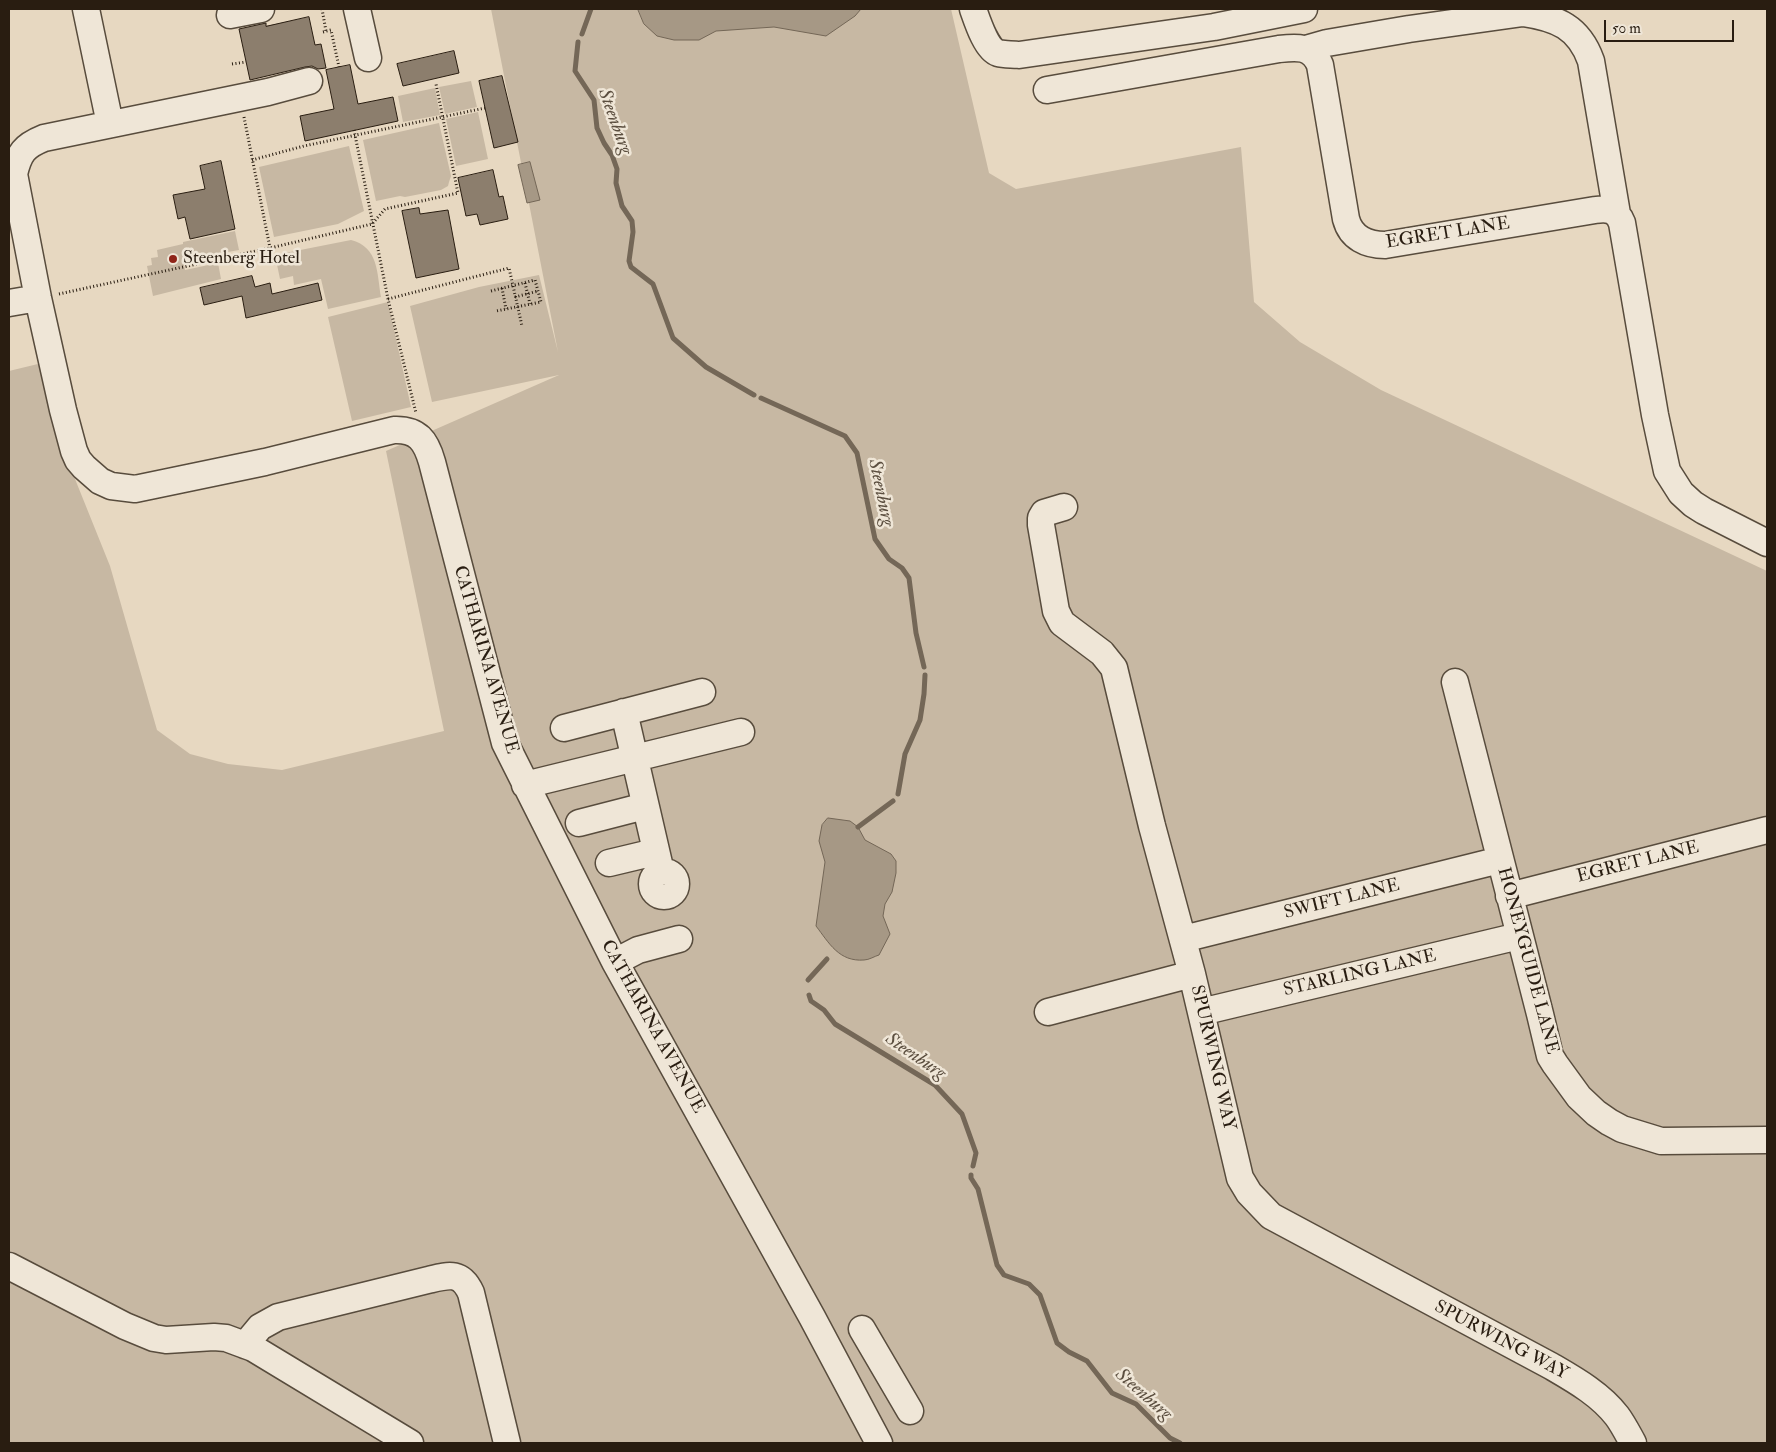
<!DOCTYPE html>
<html>
<head>
<meta charset="utf-8">
<style>
  body { margin:0 }
  #map { position:relative; width:1776px; height:1452px; overflow:hidden; background:#e7d8c1; font-family:"IM FELL Double Pica",serif }
  canvas { display:block }
  .frame { position:absolute; inset:0; border:10px solid #291d11; pointer-events:none }
  .scale { position:absolute; left:1604px; top:20px; width:130px; height:22px; box-sizing:border-box; border:2px solid #291d11; border-top:0; padding-left:6px; font-size:15px; line-height:18px; white-space:nowrap; color:#291d11; -webkit-text-stroke:4px #efe6d7; paint-order:stroke }
</style>
</head>
<body>
<div id="map">
<canvas width="1776" height="1452"></canvas>
<div class="frame"></div>
<div class="scale">50 m</div>
</div>
<script>
const context = document.querySelector('canvas').getContext('2d');
context.lineJoin = 'round';
function paint(path, color) {
  context.fillStyle = color;
  context.fill(path, 'evenodd');
}
function strokePath(path, color, width, dash) {
  context.strokeStyle = color;
  context.lineWidth = width;
  context.lineCap = dash ? 'butt' : 'round';
  context.setLineDash(dash || []);
  context.stroke(path);
}
function write(font, color, halo, rows, align = 'center') {
  context.font = font + ' "IM FELL Double Pica",serif';
  context.lineWidth = 5;
  context.setLineDash([]);
  context.textBaseline = 'middle';
  context.strokeStyle = halo;
  context.fillStyle = color;
  for (const [text, x, y, turn = 0] of rows) {
    context.save();
    context.translate(x, y);
    context.rotate((+turn || 0) * Math.PI / 180);
    context.textAlign = isNaN(turn) ? turn : align;
    if (halo) context.strokeText(text, 0, 0);
    context.fillText(text, 0, 0);
    context.restore();
  }
}
const green = new Path2D(`
  M491 9H951L989 173 1016 189 1241 147 1254 302 1300 342 1381 390 1767 571V1443H9V371L42 363 73 474 110 566 157 730 190 754 228 764 282 770 444 731 386 451 559 375 432 402 410 306 479 287 539 275 558 352Z
  M471 81 477 107 445 114 439 87Z
  M435 88 440 115 403 122 398 96Z
  M478 112 488 159 456 166 446 119Z
  M439 123 451 176 449 182 448 186 441 190 405 197 400 196 376 201 363 140Z
  M349 146 364 211 338 224 274 237 259 167Z
  M235 231 239 250 183 260 185 270 218 263 221 279 153 296 147 266 152 265 151 258 158 257 157 250 183 244V242Z
  M351 240C379 247 377 274 381 297L328 309 321 279 294 285 293 276 280 279 275 255Z
  M388 302 411 407 352 421 328 317Z`);
const water = new Path2D(`
  M638 9H861L855 16 826 36 774 27 716 31 699 40H674L657 36 644 24Z
  M530 162 540 200 527 203 518 165Z
  M828 818 850 821 858 827 865 840 891 854 896 861V873L892 892 885 904 883 916 890 934 879 955C875 956 869 960 864 960 839 962 829 943 816 926L825 862 819 841 822 825Z`);
const stream = new Path2D(`
  M582 34 591 9
  M578 42 575 71 594 100 597 128 604 143 612 155 617 169 616 183 622 206 632 221 633 232 629 261 631 267 653 284 673 338 706 367 754 395
  M761 398 845 436 857 453 875 539 889 559 902 568 909 578 916 633 924 667
  M898 794 905 754 920 720 924 694 925 675
  M858 827 893 801
  M808 980 827 959
  M809 995 811 1001 824 1010 835 1024 935 1085 962 1114 976 1153 973 1166
  M971 1175V1178L978 1189 997 1265 1004 1275 1029 1284 1040 1295 1057 1343 1069 1352 1087 1361 1112 1393 1136 1404 1170 1438 1180 1443`);
const building = new Path2D(`
  M309 17 315 45 321 44 326 68 318 69 312 66 305 67 250 80 239 29 266 23V26Z
  M454 51 459 73 403 86 397 64Z
  M350 65 358 104 393 97 398 121 305 141 300 116 334 109 326 70Z
  M502 76 518 142 494 148 479 81Z
  M221 161 235 229 190 239 185 217 178 219 173 195 205 189 200 166Z
  M493 170 499 197 503 196 508 219 480 225 477 214 466 216 458 178Z
  M419 208 420 214 448 210 459 269 416 278 402 211Z
  M252 276 255 287 270 283 272 294 318 283 322 300 246 318 242 296 204 305 200 288Z`);
const path = new Path2D(`
  M322 9 326 31
  M323 32 331 30 339 67
  M232 64 246 62
  M244 117 270 248
  M354 130 388 299 416 413
  M252 160 304 146 485 108
  M525 283 530 304
  M502 288 506 309
  M491 291 535 280 541 302 496 311
  M59 294 270 248 372 224 385 209 458 193 436 84
  M515 297 538 291
  M388 299 509 268 522 326`);
const minor = new Path2D(`
  M86 9 110 124
  M357 9 368 58
  M973 9C977 20 986 49 998 53 1005 55 1012 54 1019 55L1214 27 1304 9
  M230 15 261 9
  M1306 49 1327 43 1409 29 1523 13C1557 18 1579 27 1591 61L1617 214
  M309 81 268 92 44 138C24 146 19 153 14 174L38 298 63 410 74 451 78 460 84 467 100 481 111 486 135 489 265 462 394 430C418 429 426 441 432 462L505 743 615 962 812 1317 879 1443
  M1047 90 1279 49C1296 47 1312 45 1320 65L1346 219C1351 238 1367 245 1385 245L1595 210C1609 208 1617 210 1622 223L1655 415 1667 471 1681 493 1693 504 1704 511 1767 543
  M9 303 38 298
  M1064 507 1044 513 1041 518V525L1056 611 1062 623 1102 653 1114 668 1152 826 1192 974 1240 1178 1249 1193 1271 1216 1551 1366C1575 1380 1600 1394 1617 1416 1623 1424 1628 1434 1633 1443
  M1455 682 1540 1014 1550 1056 1555 1064 1579 1097 1596 1113 1609 1122 1622 1129 1661 1141 1767 1140
  M624 712 661 872
  M564 728 702 692
  M525 785 741 732
  M579 823 645 806
  M609 863 655 852
  M652 884a12 12 0 1 1 24 0a12 12 0 1 1-24 0Z
  M1509 896 1767 830
  M1183 939 1500 860
  M615 962 638 950 679 939
  M1048 1012 1192 974
  M1201 1012 1519 936
  M9 1266 125 1326 154 1338 166 1340 214 1337 226 1338 253 1348 410 1443
  M862 1329 910 1411
  M245 1345 260 1327 278 1317 428 1280C449 1275 461 1271 471 1293L507 1443`);
const markers = [
  [173,259,5,"#8f2418"]
];
const streetNames = [
  ["EGRET LANE",1448,234,-9],
  ["CATHARINA AVENUE",485,660,74],
  ["EGRET LANE",1638,863,-14],
  ["SWIFT LANE",1342,900,-14],
  ["HONEYGUIDE LANE",1527,961,75],
  ["STARLING LANE",1360,974,-13],
  ["CATHARINA AVENUE",652,1027,61],
  ["SPURWING WAY",1212,1058,77],
  ["SPURWING WAY",1501,1341,28]
];
const poiNames = [
  ["Steenberg Hotel",183,259]
];
const waterNames = [
  ["Steenburg",614,122,70],
  ["Steenburg",880,493,78],
  ["Steenburg",915,1057,34],
  ["Steenburg",1143,1395,41]
];
paint(green, '#c7b8a3');
paint(water, '#a69885');
strokePath(water, '#746757', 1);
strokePath(stream, '#746757', 5);
paint(building, '#8c7e6d');
strokePath(building, '#291d11', 1);
strokePath(minor, '#584c3d', 29);
strokePath(path, '#291d11', 3, [1, 2.5]);
strokePath(minor, '#efe6d7', 26);
for (const [x, y, r, color] of markers) {
  const dot = new Path2D();
  dot.arc(x, y, r, 0, 2 * Math.PI);
  context.fillStyle = color;
  context.fill(dot);
  strokePath(dot, '#efe6d7', 2);
}
write('18px', '#291d11', '#efe6d7', streetNames);
write('18px', '#291d11', '#efe6d7', poiNames, 'left');
write('italic 19px', '#5b4e3f', '#efe6d7', waterNames);
</script>
</body>
</html>
